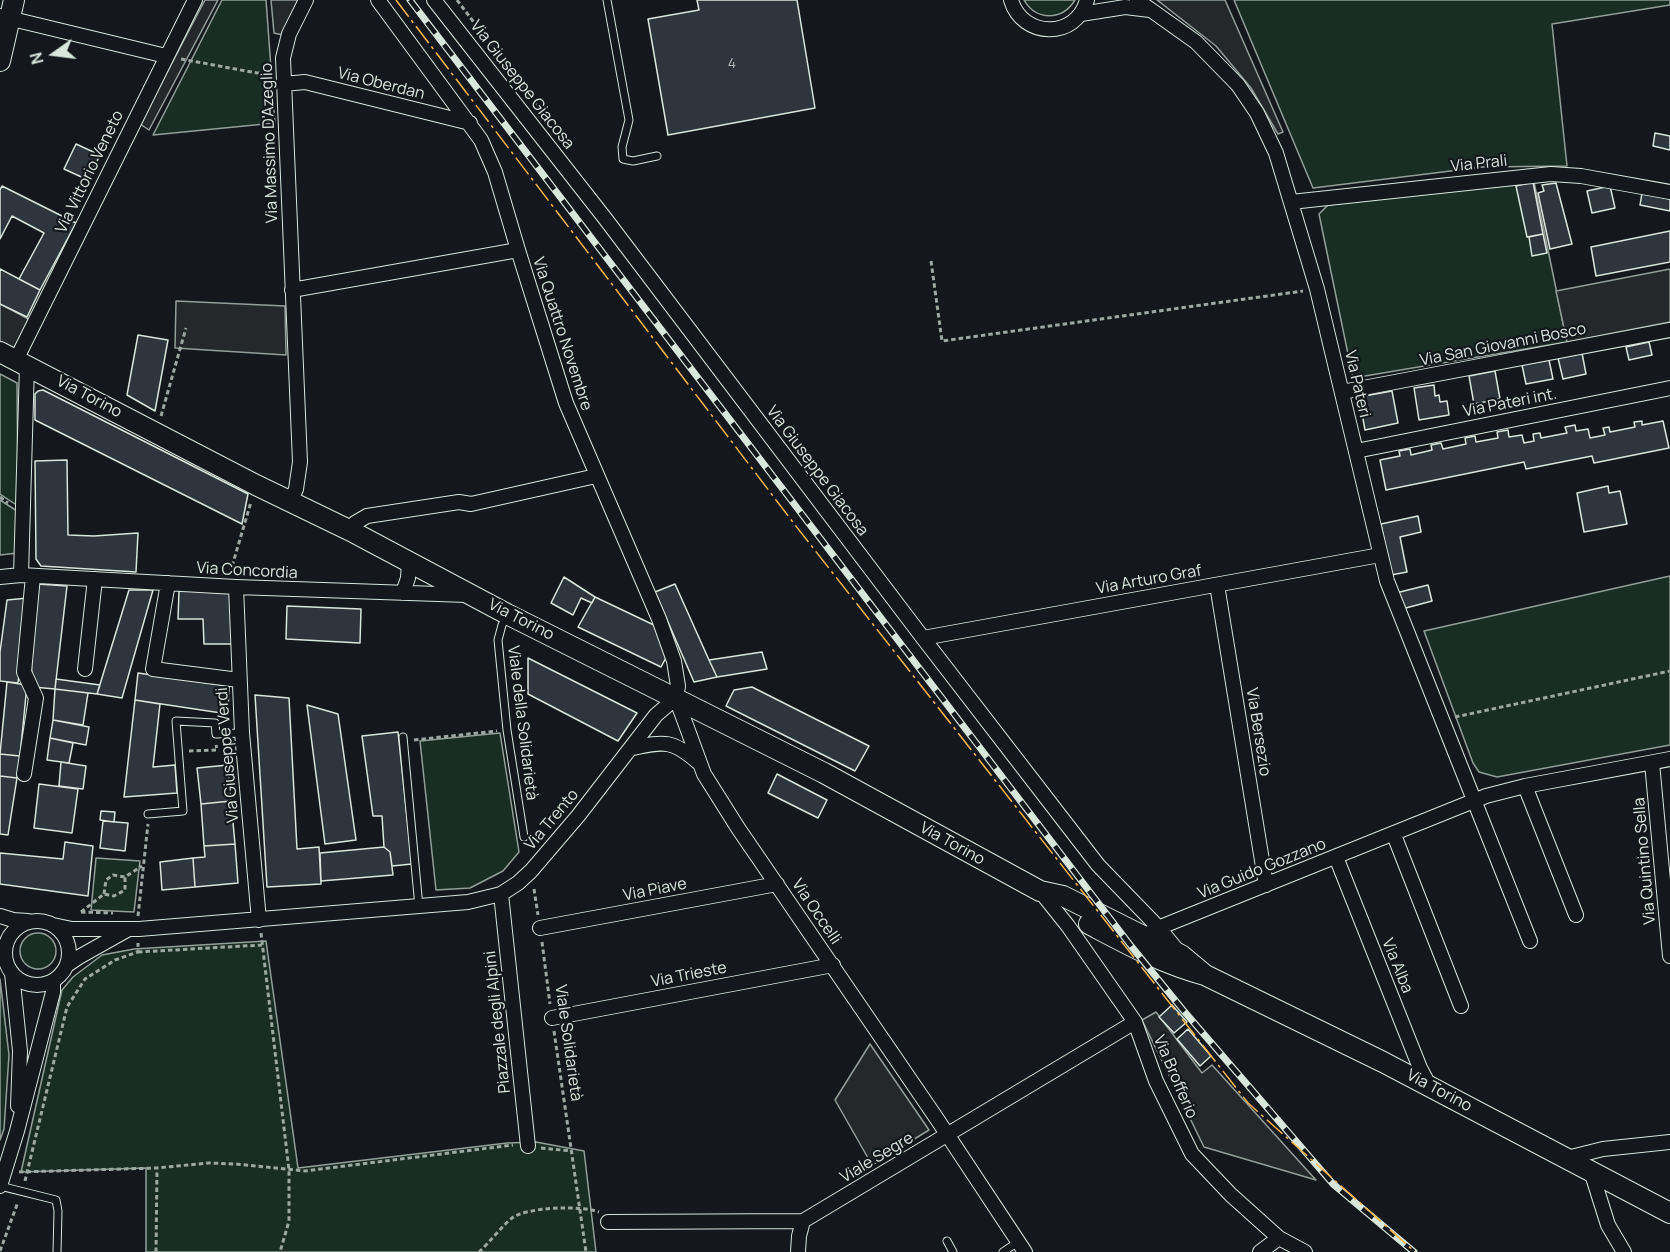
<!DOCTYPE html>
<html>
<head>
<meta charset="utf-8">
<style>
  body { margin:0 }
  #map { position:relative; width:1670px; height:1252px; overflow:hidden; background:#14181c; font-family:Manrope,sans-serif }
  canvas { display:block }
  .north { position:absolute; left:24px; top:24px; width:60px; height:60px; -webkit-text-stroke:4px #14181c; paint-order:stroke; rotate:256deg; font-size:16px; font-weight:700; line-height:24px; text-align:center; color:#d8e6dc }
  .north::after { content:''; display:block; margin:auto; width:21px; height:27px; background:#d8e6dc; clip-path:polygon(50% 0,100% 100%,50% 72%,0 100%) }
</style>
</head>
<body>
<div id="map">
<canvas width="1670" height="1252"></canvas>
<div class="north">N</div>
</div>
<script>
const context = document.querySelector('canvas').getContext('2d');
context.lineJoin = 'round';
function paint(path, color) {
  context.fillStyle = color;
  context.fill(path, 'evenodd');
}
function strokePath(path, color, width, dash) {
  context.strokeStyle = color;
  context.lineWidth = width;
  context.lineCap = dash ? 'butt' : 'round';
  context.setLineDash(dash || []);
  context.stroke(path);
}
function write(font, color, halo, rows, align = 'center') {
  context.font = font + ' Manrope,sans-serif';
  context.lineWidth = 4.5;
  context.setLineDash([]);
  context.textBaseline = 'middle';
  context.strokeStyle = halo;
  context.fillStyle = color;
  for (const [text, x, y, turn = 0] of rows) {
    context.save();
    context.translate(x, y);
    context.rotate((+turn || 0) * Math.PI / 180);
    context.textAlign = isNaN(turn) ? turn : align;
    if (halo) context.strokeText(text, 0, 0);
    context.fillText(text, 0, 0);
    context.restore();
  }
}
const green = new Path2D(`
  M222 0H266L275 123 153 135Z
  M1024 0H1075C1062 21 1036 21 1024 0Z
  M1234 0H1670V5L1552 24 1567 166 1483 167 1313 188Z
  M1515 182H1534L1567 342 1353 378 1319 214 1328 205Z
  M0 374 17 383 18 506 0 494Z
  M0 500 17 511 18 553 0 555Z
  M1670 576V745L1497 777 1479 772 1473 763 1424 631Z
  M500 733 519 852 503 871 470 888 436 890 420 741Z
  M96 858 140 861 134 912 91 910Z
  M20 951a18 18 0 1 1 36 0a18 18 0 1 1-36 0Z
  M266 941 298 1168 507 1143 536 1142 584 1151 596 1252H146V1168L21 1172 62 990 73 977 102 955 134 949Z
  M0 979 9 1055 4 1129 0 1140Z`);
const parking = new Path2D(`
  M205 0H218L149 130 140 124Z
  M271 0H300L283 35 274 33Z
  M1157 0H1225L1283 132 1278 134 1251 88 1216 46Z
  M1670 269V322L1567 342 1556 291Z
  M176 301 285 306 286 355 175 348Z
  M0 304 34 322 16 360 0 352Z
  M1156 1012 1202 1073 1212 1065 1316 1180 1204 1147 1142 1020Z
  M870 1044 929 1130 872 1165 835 1100Z`);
const building = new Path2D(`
  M697 0H797L815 108 668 135 648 19 699 10Z
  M1655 133 1670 136V150L1653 146Z
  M76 144 100 155 88 180 64 169Z
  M1533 182 1543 234 1527 237 1516 186Z
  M1556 183 1572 244 1550 249 1538 193 1544 191 1542 185Z
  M2 186 76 223 40 290 19 279 44 233 12 216 0 239V190Z
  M1610 186 1615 208 1592 213 1587 191Z
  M1642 193 1670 199V211L1640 205Z
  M1670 231V262L1596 276 1591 247Z
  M1543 234 1547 253 1532 256 1529 237Z
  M0 269 40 290 27 317 0 304Z
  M138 335 168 340 155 411 127 395Z
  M1649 342 1652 355 1629 360 1626 347Z
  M1582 353 1586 374 1563 379 1558 358Z
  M1549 360 1553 379 1526 384 1522 365Z
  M1495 371 1500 399 1474 404 1469 376Z
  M1434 385 1435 396 1439 395 1440 402 1447 401 1449 415 1419 420 1414 388Z
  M43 390 248 494 242 524 35 420V394L38 391Z
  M1392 391 1398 423 1365 430 1359 397Z
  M1642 421V425L1663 421 1669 448 1594 463 1592 456 1526 469 1524 462 1386 490 1380 460 1400 456 1399 451 1410 449 1411 455 1432 450 1431 445 1441 443 1443 449 1466 444 1465 438 1475 436 1476 442 1498 438 1497 432 1508 430 1509 437 1522 435 1524 443 1534 441 1533 434 1540 433 1541 438 1567 433 1565 427 1575 425 1576 431 1588 429 1590 438 1605 435 1603 428 1609 427 1610 432 1635 427 1634 422Z
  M67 460 68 535 94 536 138 533 136 572 41 566 36 559 35 461Z
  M1608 486 1609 493 1620 491 1627 524 1584 532 1577 493Z
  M1418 516 1421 532 1400 537 1407 572 1391 575 1381 524Z
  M564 577 595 597 592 603 581 598 573 615 551 603Z
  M38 584 67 586 55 689 33 687 30 651Z
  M675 584 709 660 717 677 694 682 655 592Z
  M1428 585 1432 601 1402 609 1396 593Z
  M129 590H153L122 698 97 694Z
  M179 591 232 592 234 644H204L203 619H178Z
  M595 597 656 626 668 654 661 667 578 627Z
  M28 598 18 683 0 681V652L7 600Z
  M287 606 361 609 360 643 286 639Z
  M762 652 767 669 717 677 709 660Z
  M528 658 637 713 618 741 528 694Z
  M138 673 229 686 228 714 135 700Z
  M56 679 100 685 97 694 55 689Z
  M7 682 27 685 20 756 0 754Z
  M752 687 869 746 855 771 726 706 734 690Z
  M55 689 88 693 83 725 53 720Z
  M255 695 289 698 297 849 319 847 321 884 267 887Z
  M135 700 160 704 153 767 175 765 177 793 124 797Z
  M307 705 338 714 356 840 325 844Z
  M53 720 89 727 86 745 50 738Z
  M398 732 412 864 392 866 390 852 384 847 382 816H373L362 736Z
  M50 738 73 743 69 763 47 760Z
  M0 754 20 756 17 778 0 776Z
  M61 762 86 766 83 789 59 786Z
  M228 765 231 801 201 804 197 768Z
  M777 774 827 800 818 818 768 793Z
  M0 776 17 778 8 835 0 834Z
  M39 784 78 789 72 833 34 828Z
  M231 801 235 844 204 846 201 804Z
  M101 811 115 812 114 822 100 820Z
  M103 821 128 823 125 851 100 848Z
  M65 842 93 846 88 896 0 884V853L63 859Z
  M235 844 238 883 195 887 193 858 205 857 204 846Z
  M384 847 390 852 393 875 321 881 320 853Z
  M193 858 195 887 162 890 160 862Z
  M1172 1005 1187 1022 1174 1033 1159 1017Z
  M1188 1029 1211 1056 1200 1066 1177 1039Z`);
const path = new Path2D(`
  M457 0 544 115
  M181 59 257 73H269
  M931 261 942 341 1303 291
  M161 416 186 328
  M0 497 8 503
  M230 573 251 502
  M1455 717 1670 671
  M414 740 497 731
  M189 751 217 750 216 745
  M534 889 538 915
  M104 894 106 880 113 875 125 877
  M81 912 104 894 114 896 125 890V877L142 866
  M81 912 113 913
  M138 916 148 824
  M261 933 289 1170V1221L280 1252
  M542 942 550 1004
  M138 952 262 945
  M554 1031 586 1252
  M541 1148 572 1151
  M19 1172 157 1168 208 1163 236 1164 305 1171 513 1145
  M25 1181 67 1007 85 979 115 960 138 952V943
  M0 1251 18 1202
  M156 1252 157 1168
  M479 1252C489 1243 503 1225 512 1218 527 1207 581 1205 599 1212`);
const lane = new Path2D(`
  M607 0 629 120 622 147 623 159 633 161 657 156
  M507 615 502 625 498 640 507 730 524 837
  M403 737 419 907
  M148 814 183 811 176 721 215 723 216 734 242 733
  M0 1186 56 1200 58 1211 57 1252
  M947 1241 953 1252
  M1003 1252 1018 1242`);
const street = new Path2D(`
  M378 0 481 140 495 172 518 250 566 403 659 619 674 661 678 686 676 698
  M434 0 604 217 923 638 1098 865 1159 928 1177 950
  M1011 0C1022 38 1076 40 1087 0
  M1137 0 1196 42 1238 85 1257 113 1276 153 1317 289 1387 581 1530 941
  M1081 14 1125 7 1150 10
  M0 16 166 56
  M284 84 305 82 470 123
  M1291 202 1551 174 1581 176 1670 192
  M292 290 518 250
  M16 360 195 0
  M1342 392 1670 330
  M1356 451 1670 388
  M290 503 296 489 300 462 283 58 289 34 306 0
  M351 531 355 523 367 516 459 502 471 504 596 476
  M21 575 27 365
  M0 577 21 575 236 587 467 595
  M168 583 153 669 239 680
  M1217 585 1266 885
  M236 587 242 733 259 920
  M403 593 408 578 409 563
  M923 638 1380 555
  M85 669 95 579
  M676 698 704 774 738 828 937 1119 1025 1252
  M633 748C665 741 673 740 699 763
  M1652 763 1670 956
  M24 774 36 698 24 672 33 576
  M1525 786 1576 915
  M1394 835 1461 1006
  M1336 857 1420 1068 1430 1087
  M1040 891 1068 926 1135 1022 1156 1081 1192 1154 1231 1195 1279 1238 1305 1252
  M501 894 528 1146
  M0 916 13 920 28 921
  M5 953a32 32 0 1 1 64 0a32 32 0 1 1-64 0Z
  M53 925 72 929H139L468 902 501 894 518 883 531 871 578 816 656 715 676 698
  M540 928 777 884
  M1153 930 1486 796 1525 786 1670 759
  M67 965 79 957 127 930
  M12 973 20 1051 18 1106
  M552 1018 833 965
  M1567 1158 1603 1149 1670 1142
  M1591 1171 1608 1225 1624 1252
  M0 1186 17 1131 53 992V981
  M608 1222 803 1221 1135 1022
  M798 1252 799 1236 803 1221
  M1260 1252 1279 1238`);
const secondary = new Path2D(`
  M0 61 14 0
  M0 352 256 485 351 531 507 614 824 773 1040 891 1063 896 1181 955 1205 975
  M1089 924C1127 944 1163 964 1205 975L1383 1062 1670 1213`);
const rail = new Path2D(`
  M410 0 1131 946 1183 1010 1333 1184 1414 1252`);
const power = new Path2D(`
  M396 0 792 521 1248 1103 1415 1252`);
const numberNames = [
  ["4",732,64]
];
const streetNames = [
  ["Via Oberdan",381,84,14],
  ["Via Giuseppe Giacosa",522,85,52],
  ["Via Massimo D'Azeglio",270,143,-92],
  ["Via Prali",1479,164,-6],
  ["Via Vittorio Veneto",90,172,-64],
  ["Via Quattro Novembre",562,334,72],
  ["Via San Giovanni Bosco",1503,345,-11],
  ["Via Pateri",1357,384,77],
  ["Via Torino",89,397,28],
  ["Via Pateri int.",1510,403,-11],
  ["Via Giuseppe Giacosa",817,471,53],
  ["Via Concordia",247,571,3],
  ["Via Arturo Graf",1149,580,-10],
  ["Via Torino",521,620,27],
  ["Viale della Solidarietà",522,723,83],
  ["Via Bersezio",1258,732,81],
  ["Via Giuseppe Verdi",228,755,-95],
  ["Via Trento",552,820,-50],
  ["Via Torino",952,844,29],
  ["Via Quintino Sella",1645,861,-95],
  ["Via Guido Gozzano",1262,869,-22],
  ["Via Piave",655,890,-11],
  ["Via Occelli",816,912,56],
  ["Via Alba",1397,966,68],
  ["Via Trieste",689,975,-11],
  ["Piazzale degli Alpini",498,1022,-96],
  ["Viale Solidarietà",568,1043,82],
  ["Via Brofferio",1175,1077,67],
  ["Via Torino",1439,1091,28],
  ["Viale Segre",877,1158,-31]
];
paint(green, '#1a2d24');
strokePath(green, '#939e99', 1.5);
paint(parking, '#24282b');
strokePath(parking, '#939e99', 1.5);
paint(building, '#2c363c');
strokePath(building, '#d8e6dc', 1.5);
strokePath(lane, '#d8e6dc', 9);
strokePath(street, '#d8e6dc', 16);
strokePath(secondary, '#d8e6dc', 22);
strokePath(path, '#9da8a2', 3, [4.5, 3]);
strokePath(lane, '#14181c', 7);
strokePath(street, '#14181c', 14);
strokePath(secondary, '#14181c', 20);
strokePath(rail, '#d8e6dc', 7);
strokePath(rail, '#14181c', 4.5, [14]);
strokePath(power, '#ffb74d', 1.5, [21, 4.5, 3, 4.5]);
write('14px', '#adbab4', null, numberNames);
write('16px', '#d8e6dc', '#14181c', streetNames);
</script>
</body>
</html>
